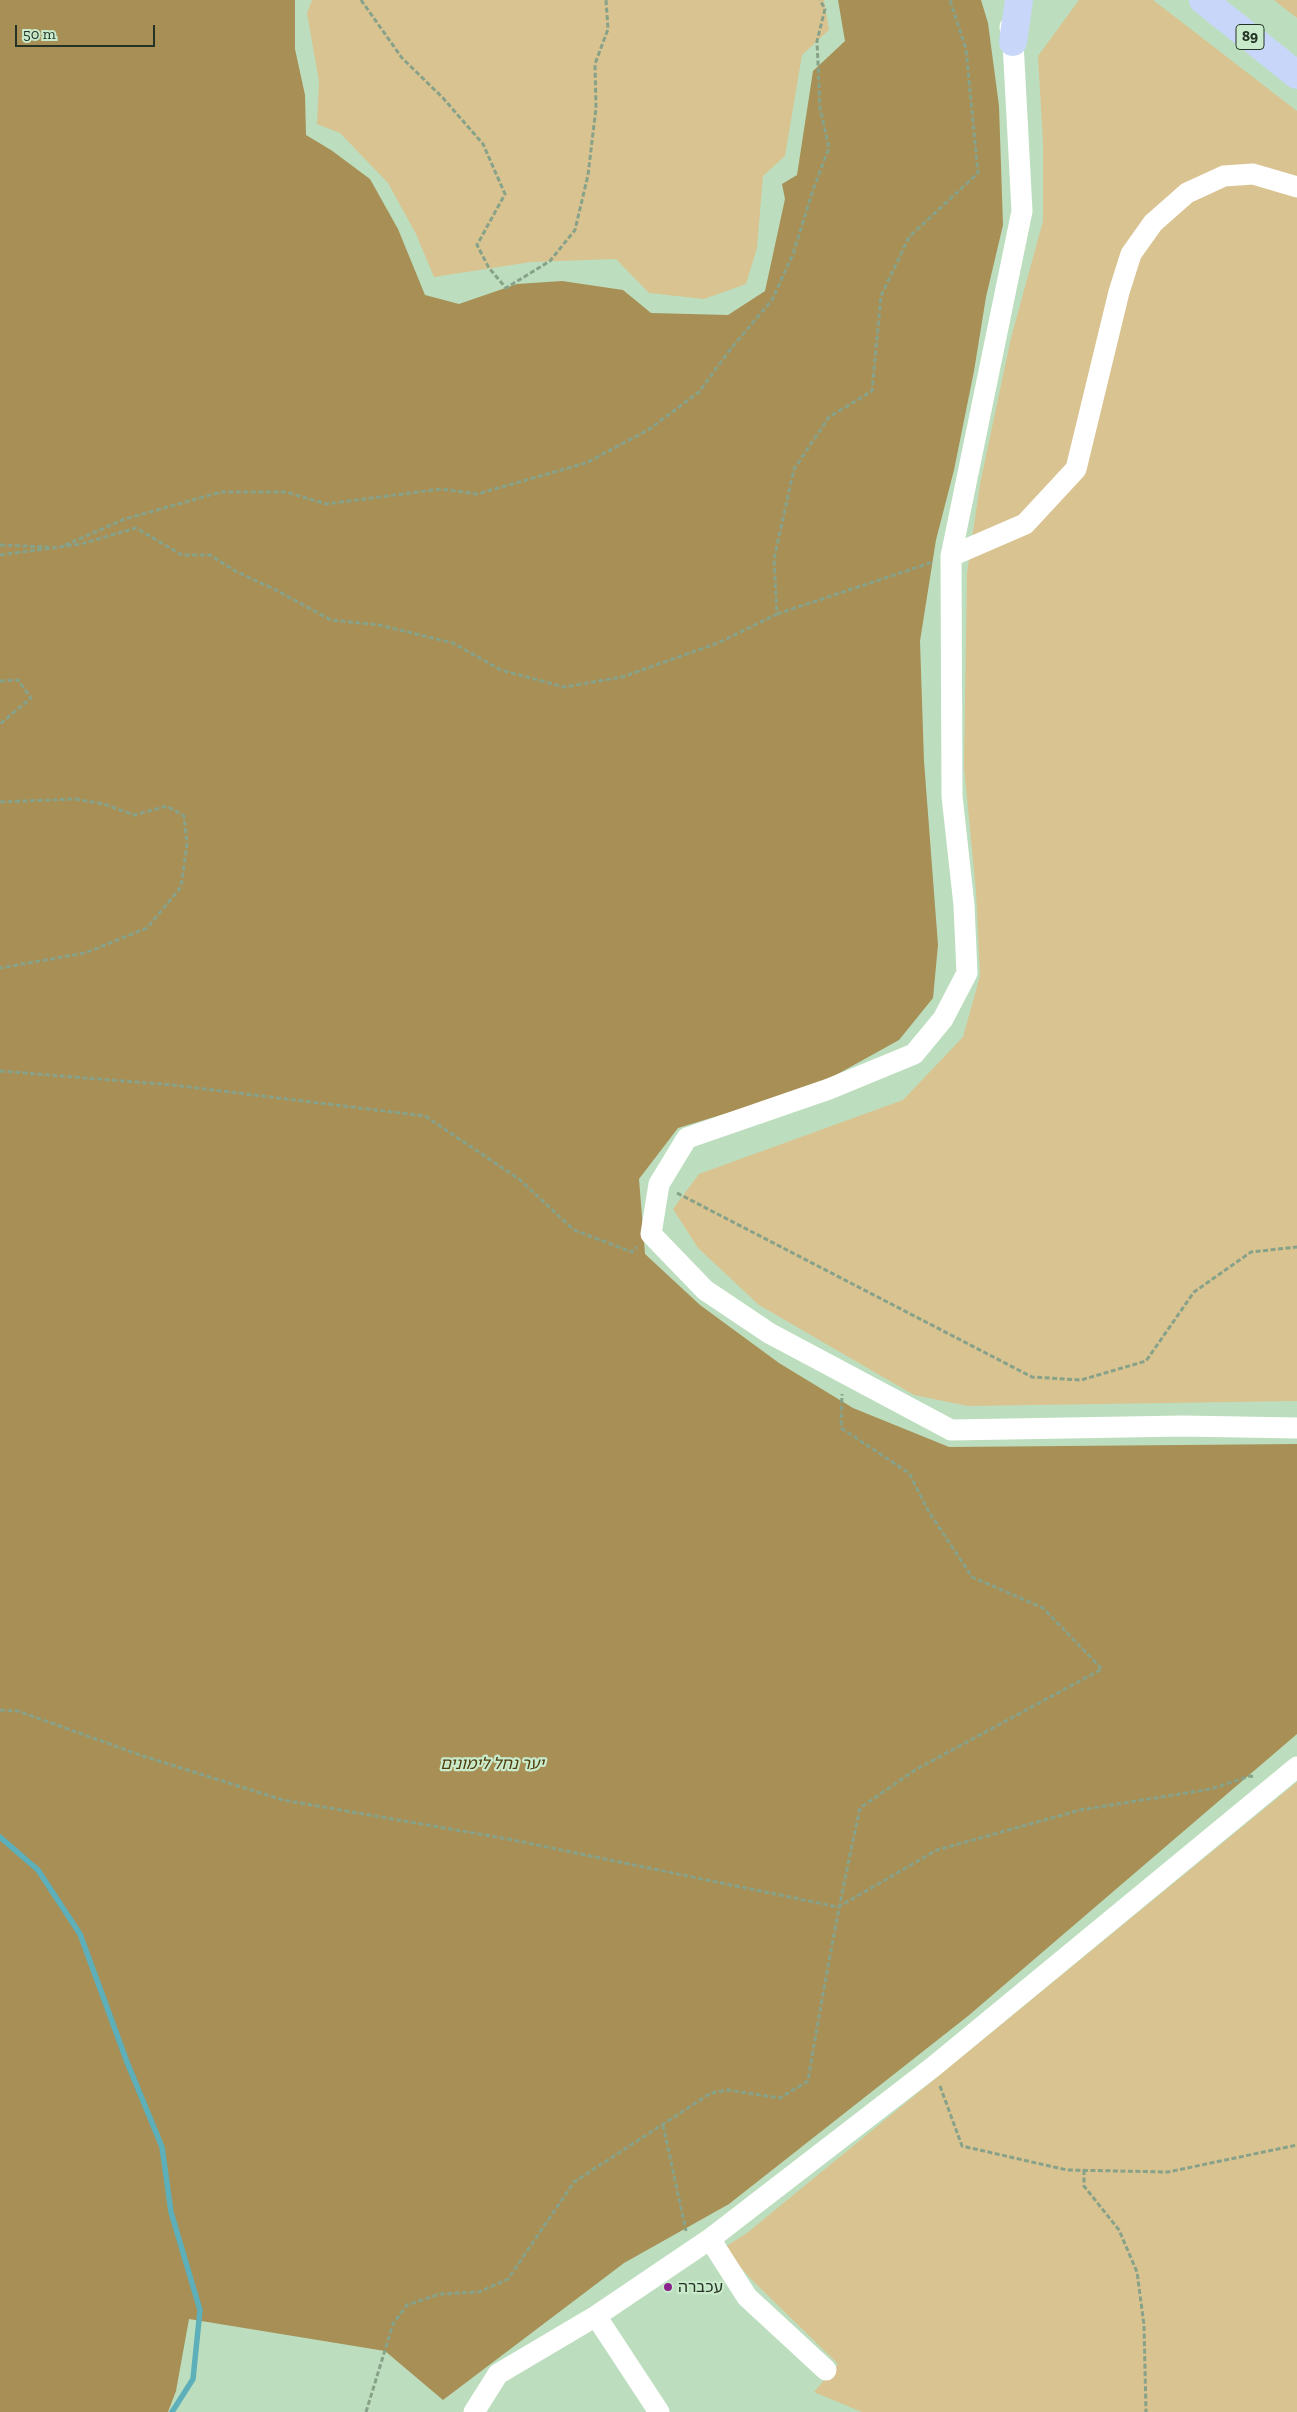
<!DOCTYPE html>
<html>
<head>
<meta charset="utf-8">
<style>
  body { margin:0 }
  #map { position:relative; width:1297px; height:2412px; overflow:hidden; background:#bcdebe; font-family:"Zilla Slab",serif }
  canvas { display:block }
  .scale { position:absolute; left:15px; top:25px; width:140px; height:22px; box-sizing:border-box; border:2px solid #253226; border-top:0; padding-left:6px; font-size:15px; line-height:18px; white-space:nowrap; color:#253226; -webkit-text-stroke:4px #c9ebcb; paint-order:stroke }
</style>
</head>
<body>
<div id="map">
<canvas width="1297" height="2412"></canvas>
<div class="scale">50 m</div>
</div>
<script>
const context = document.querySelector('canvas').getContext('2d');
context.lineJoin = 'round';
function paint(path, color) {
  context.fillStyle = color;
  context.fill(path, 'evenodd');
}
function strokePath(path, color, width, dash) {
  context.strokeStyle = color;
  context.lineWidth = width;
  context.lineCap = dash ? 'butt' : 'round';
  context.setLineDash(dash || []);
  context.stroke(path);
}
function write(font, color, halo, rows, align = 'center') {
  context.font = font + ' "Zilla Slab","Noto Sans Hebrew",serif';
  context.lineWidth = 4.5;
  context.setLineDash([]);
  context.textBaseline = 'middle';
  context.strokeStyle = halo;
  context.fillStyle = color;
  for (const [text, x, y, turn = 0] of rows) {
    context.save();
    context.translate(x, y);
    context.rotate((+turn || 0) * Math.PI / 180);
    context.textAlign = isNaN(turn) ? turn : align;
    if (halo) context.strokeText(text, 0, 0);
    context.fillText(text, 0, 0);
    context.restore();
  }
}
const green = new Path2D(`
  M312 0H824L829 30 802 55 785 156 763 176 757 248 746 284 704 299 649 293 616 259 531 262 434 277 416 234 388 183 340 133 317 124 319 82 307 13Z
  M1079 0H1153L1297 111V1401L968 1406 914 1395 759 1305 698 1248 673 1209 699 1174 903 1100 963 1037 980 976 976 891 964 767 967 573 980 484 1011 338 1043 221V143L1038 56Z
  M1274 0H1297V18Z
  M1297 1782V2412H862L814 2392 838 2364 751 2279 723 2248 747 2233Z`);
const forest = new Path2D(`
  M0 0H295V49L305 95 306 135 331 150 370 179 398 229 425 295 459 304 517 284 562 281 623 290 651 313 728 315 765 291 785 199 782 184 797 175 813 71 845 41 838 0H981L988 23 999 106 1003 225 986 297 974 371 954 470 936 540 920 641 924 761 938 945 933 998 899 1040 816 1086 678 1128 639 1179 645 1254 700 1305 779 1363 853 1408 949 1447 1297 1444V1734L968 2016 729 2204 624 2263 443 2400 385 2351 189 2319 176 2391 168 2412H0Z`);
const stream = new Path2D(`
  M0 1837 38 1870 80 1934 127 2062 162 2147 171 2212 200 2310 193 2379 172 2412`);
const path = new Path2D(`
  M361 0 402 58 443 98 483 144 505 194 477 245 489 268 506 288 550 261 575 230 588 175 596 108 595 64 608 29 606 0
  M0 545 49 547
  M65 545 125 519 221 492H286L326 504 441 489 477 494 586 463 648 430 699 392 729 351 772 300 793 254 813 190 829 148 820 108 817 41 825 9 820 0
  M0 555 81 544 136 528 182 555H210L237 572 274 589 331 620 379 625 453 643 501 670 564 687 622 677 718 643 777 614 774 559 794 469 829 417 872 391 881 296 909 237 978 173 966 49 950 0
  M777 614 933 562
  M0 681 18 680 31 698 0 724
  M0 802 75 799 104 804 134 815 167 806 184 816 187 844 181 887 147 928 85 953 0 968
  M0 1071 173 1085 425 1116 519 1179 574 1230 632 1252 637 1247
  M677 1193 1032 1377 1081 1380 1146 1361 1194 1292 1251 1252 1297 1247
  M0 1710 18 1711 143 1756 283 1800 508 1839 838 1907 937 1850 1080 1810 1211 1789 1250 1776 1255 1777
  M940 2086 962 2146 1067 2170 1168 2172 1297 2145
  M663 2125 686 2231
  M1084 2170V2186L1119 2230 1137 2272 1144 2325 1146 2412
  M366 2412 393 2324 407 2305 440 2294 479 2292 508 2279 574 2182 711 2093 728 2090 780 2098 808 2081C823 1990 840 1899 860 1808L915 1770 1102 1669 1043 1608 972 1577 929 1512 909 1473 841 1428 842 1394`);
const minor = new Path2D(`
  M1010 27 1013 42 1022 211 951 556 952 796 964 905 967 973 943 1019 914 1054 829 1089 687 1138 659 1184 651 1234 705 1290 769 1333 951 1430 1183 1426 1297 1428
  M951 556 1025 524 1076 469 1119 292 1131 254 1153 223 1187 193 1224 176 1253 174 1297 187
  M710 2239 747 2297 826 2370
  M596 2316 659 2412
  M474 2412 498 2374 596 2316 710 2239 933 2067 1297 1767`);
const highway = new Path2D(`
  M1203 0 1297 75
  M1013 42 1019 0`);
const markers = [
  [668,2287,5,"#8a258d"]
];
const shields = [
  [1250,37,28]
];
const shieldNames = [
  ["89",1250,37]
];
const parkNames = [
  ["יער נחל לימונים",492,1764]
];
const poiNames = [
  ["עכברה",678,2287]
];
paint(green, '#d9c391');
paint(forest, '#a78f56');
strokePath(stream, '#5dafba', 5.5);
strokePath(path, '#87a289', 3, [5, 2.5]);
strokePath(minor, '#fff', 21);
strokePath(highway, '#c7d6f9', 28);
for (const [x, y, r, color] of markers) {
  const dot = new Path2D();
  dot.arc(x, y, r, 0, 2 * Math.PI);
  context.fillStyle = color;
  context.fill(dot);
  strokePath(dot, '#c9ebcb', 2);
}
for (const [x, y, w] of shields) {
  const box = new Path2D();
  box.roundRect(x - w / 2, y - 12.5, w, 25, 4);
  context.fillStyle = '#c9ebcb';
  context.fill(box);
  strokePath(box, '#253226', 1);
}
write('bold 15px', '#253226', null, shieldNames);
write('italic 16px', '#4f3d0d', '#c9ebcb', parkNames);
write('16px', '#253226', '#c9ebcb', poiNames, 'left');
</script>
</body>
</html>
